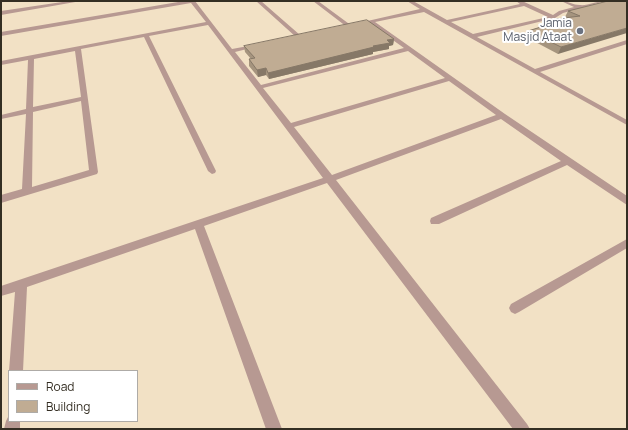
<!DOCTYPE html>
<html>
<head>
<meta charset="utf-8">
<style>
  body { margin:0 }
  #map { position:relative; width:628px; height:430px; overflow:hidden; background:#f2e1c5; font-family:Manrope,sans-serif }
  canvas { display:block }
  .frame { position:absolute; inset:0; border:2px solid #342e23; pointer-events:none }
  .legend { position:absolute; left:8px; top:370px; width:130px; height:52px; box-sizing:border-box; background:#fff; border:1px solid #aeaba7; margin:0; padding:5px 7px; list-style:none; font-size:12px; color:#342e23 }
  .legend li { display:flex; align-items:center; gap:8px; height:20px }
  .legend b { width:20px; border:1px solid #aeaba7 }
</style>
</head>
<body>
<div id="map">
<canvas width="628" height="430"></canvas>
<div class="frame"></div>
<ul class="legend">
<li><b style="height:5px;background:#b79992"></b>Road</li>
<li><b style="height:11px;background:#c0ac93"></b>Building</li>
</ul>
</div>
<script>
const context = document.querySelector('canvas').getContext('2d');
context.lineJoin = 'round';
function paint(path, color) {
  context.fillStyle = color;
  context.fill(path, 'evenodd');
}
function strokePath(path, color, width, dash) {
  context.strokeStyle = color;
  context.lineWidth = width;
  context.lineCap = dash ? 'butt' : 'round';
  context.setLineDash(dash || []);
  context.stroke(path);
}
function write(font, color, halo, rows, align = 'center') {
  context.font = font + ' Manrope,sans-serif';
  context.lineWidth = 4;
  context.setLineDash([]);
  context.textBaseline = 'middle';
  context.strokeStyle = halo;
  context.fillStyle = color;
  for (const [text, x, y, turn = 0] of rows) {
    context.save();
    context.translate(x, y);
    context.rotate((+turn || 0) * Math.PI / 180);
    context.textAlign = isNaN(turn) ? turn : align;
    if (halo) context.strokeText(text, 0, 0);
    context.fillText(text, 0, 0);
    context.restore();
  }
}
const minor = new Path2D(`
  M69 1H81L1 15V11Z
  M184 1H195L232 49 259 44V46L235 52 261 85 404 48 369 23 363 22 420 9 407 1H413L447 20 520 4 516 1H522L553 15 559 11 574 7 561 1C568 1 573 5 580 5 587 6 597 1 605 1L563 13 555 18 477 37 535 69 627 40V44L540 72 627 120V125L424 12 375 22 505 114 627 196V205L567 165 439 224H431L430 221 431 218 561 161 501 119 336 180 527 424 530 429H513L327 183 204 226 282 429H266L195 229 27 287 23 371H9L15 292 1 296V286L323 178 208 25 149 36 216 171 215 173 212 174 208 171 144 37 81 49 98 172 97 174 1 203V195L22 189 26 114 1 119V115L26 109 28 60 1 65V61L206 22 191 3 1 36V32ZM524 6 548 17 473 34 451 22ZM75 51 81 97 33 107 34 59ZM408 51 445 78 291 123 263 88ZM449 81 496 115 332 175 294 127ZM81 101 89 170 32 187 33 112Z
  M256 1H261L300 35V37H296Z
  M313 1H318L352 26 347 27Z
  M627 239V248L519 312 515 314 511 312 509 308 511 304Z
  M9 415V421H20V429H4L6 421Z`);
const wall = new Path2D(`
  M604 1H627L558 54 526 37 528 31 554 23 556 19 567 18 565 17 568 11 603 3Z
  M394 39 393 45 389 46V49L373 52V54L269 79 266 75 258 77 249 66V59H251L245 52 244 46Z`);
const shadedWall = new Path2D(`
  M627 28V33L558 54 561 47Z
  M394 39 393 45 389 46V49L373 52V54L269 79 268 73 387 40Z
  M266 68V75L258 77 257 70Z`);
const building = new Path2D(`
  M607 1H627V28L561 47 528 31 560 21 556 19 580 16 568 11 608 1Z
  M367 20 394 39 387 40 390 43 373 46 374 47 268 73 266 68 257 70 249 59 255 58 244 46Z`);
const markers = [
  [580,31,4,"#6b7280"]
];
const farWorshipnames = [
  ["Jamia",572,24],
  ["Masjid Ataat",572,38]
];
paint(minor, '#b79992');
paint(wall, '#a5947e');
paint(shadedWall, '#867867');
paint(building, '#c0ac93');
strokePath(building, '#867867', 1);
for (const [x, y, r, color] of markers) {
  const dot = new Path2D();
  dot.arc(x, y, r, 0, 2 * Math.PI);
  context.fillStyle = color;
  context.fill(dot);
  strokePath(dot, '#fff', 1.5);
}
write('12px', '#5b616d', '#fff', farWorshipnames, 'right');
</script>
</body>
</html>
